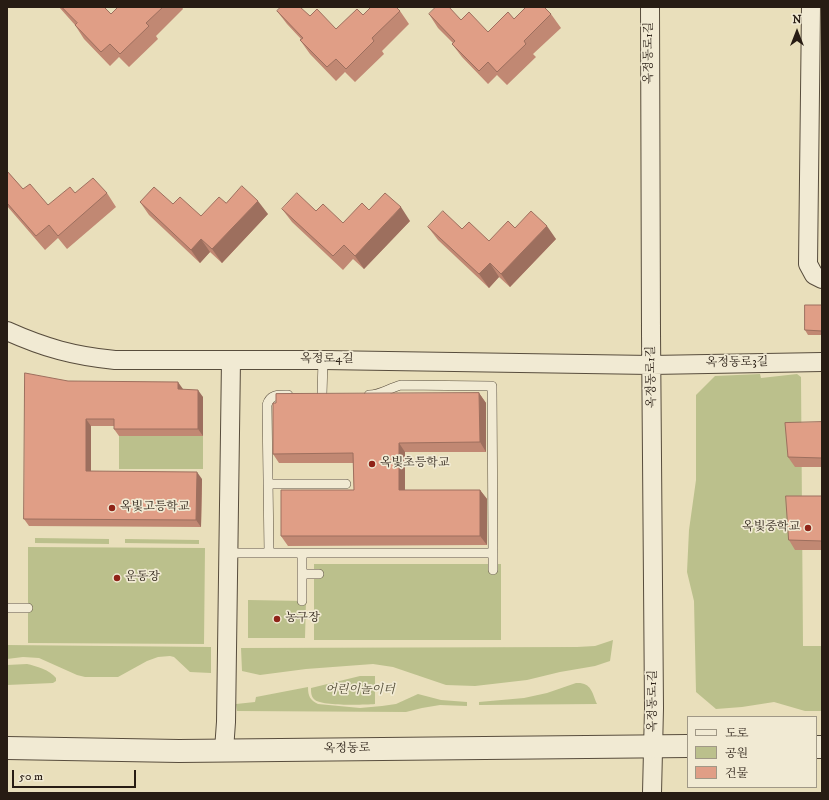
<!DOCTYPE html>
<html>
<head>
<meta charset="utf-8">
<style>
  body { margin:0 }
  #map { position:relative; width:829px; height:800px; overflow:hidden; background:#e9dfbb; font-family:"IM FELL DW Pica","Noto Serif KR",serif }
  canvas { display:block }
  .frame { position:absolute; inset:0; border:8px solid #271c13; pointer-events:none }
  .legend { position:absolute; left:687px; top:716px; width:130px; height:72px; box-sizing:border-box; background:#f1ead3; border:1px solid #a09886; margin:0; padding:5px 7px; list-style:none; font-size:12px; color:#271c13 }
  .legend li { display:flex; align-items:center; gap:8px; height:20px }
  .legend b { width:20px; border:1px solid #a09886 }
  .north { position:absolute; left:777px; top:12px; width:40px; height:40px; -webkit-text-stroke:3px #f1ead3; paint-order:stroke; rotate:0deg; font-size:11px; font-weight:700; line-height:16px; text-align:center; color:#271c13 }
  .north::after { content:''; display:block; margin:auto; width:14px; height:18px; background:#271c13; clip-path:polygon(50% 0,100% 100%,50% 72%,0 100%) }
  .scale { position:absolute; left:12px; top:770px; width:124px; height:18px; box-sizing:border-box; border:2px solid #271c13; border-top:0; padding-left:5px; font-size:12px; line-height:14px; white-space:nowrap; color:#271c13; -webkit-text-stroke:3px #f1ead3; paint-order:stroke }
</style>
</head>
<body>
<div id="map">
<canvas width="829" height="800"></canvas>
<div class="frame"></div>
<ul class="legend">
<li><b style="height:5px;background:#f1ead3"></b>도로</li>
<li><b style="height:11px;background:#bbc08c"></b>공원</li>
<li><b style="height:11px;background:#e09e86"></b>건물</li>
</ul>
<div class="north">N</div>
<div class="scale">50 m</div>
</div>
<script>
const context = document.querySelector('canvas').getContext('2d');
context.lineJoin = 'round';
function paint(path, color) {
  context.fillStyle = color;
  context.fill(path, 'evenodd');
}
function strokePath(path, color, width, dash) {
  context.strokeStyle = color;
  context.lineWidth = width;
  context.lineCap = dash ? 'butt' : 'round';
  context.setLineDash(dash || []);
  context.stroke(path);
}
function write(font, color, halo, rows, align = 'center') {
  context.font = font + ' "IM FELL DW Pica","Noto Serif KR",serif';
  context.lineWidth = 3.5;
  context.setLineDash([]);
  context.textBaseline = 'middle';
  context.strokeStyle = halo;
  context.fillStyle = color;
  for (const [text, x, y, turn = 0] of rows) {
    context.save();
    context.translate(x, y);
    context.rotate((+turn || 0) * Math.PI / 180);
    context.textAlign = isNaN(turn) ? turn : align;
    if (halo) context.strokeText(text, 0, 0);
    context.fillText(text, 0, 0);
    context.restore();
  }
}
const green = new Path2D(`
  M760 374 761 378 797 374 801 377 803 646H822V711H805L774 702 742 707 716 709 696 692 694 601 687 572 689 530 696 480V395L715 376Z
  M119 436H203V469H119Z
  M35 538 109 539V544L35 543Z
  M125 539 199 540V544L125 543Z
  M28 547 205 548 204 644 28 643Z
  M314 564H501V640H314Z
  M248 600 306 601 305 638H248Z
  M613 640 610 661 595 666 560 672 527 680 475 686 446 685 393 667 373 664 306 669 260 675 242 671 241 648 577 647 595 646Z
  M7 645 211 647V673L190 672 174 657 170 656 158 657 147 661 118 677H85L77 675 39 658 23 657 7 659Z
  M27 664C36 666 50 670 56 678V681L53 683 7 685V665Z
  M360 676H375V704C363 705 323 706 315 700 311 697 311 692 311 688Z
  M576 683C591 682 592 692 597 704L479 705V702L524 698 547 693Z
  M308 687C308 696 310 700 318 704L360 708 382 706 396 704 418 694 441 700 467 702V706L440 705 422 708 406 712 237 711 236 704 255 702 256 697Z`);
const service = new Path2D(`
  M322 395 323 360
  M268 484H346
  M228 553H493L492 386 401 385C389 388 381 395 369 395
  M269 553 267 405C270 394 279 395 288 395
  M302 553V601
  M493 553V570
  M302 574H319
  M7 608H28`);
const minor = new Path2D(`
  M650 7 651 333 654 708 652 793
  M811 7 808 264 814 275 822 279
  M7 331C45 348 74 356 115 360H323L651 365 822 362
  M224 750 226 722 231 360`);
const tertiary = new Path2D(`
  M816 747H822
  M7 748 179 751 688 746`);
const wall = new Path2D(`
  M59 7H104L111 14 118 7H182L183 9 156 36 158 39 129 67 119 57 110 66 84 39 75 25Z
  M277 11 310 16 336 29 363 15 400 11 409 24 382 51 384 54 355 82 345 72 336 81 310 54 300 40 301 39 287 24Z
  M429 14 461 20 488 32 514 19 551 14 561 28 533 54 536 57 507 85 497 75 488 84 462 57 452 44 453 43 438 28Z
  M7 171 23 189 48 205 75 193H107L116 207 67 249 58 238 45 250 7 206Z
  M140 202 173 204 201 216 226 203 268 214 222 263 210 252 200 263 149 215Z
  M282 209 316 211 343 223 369 210 410 221 364 269 353 259 343 270 292 222Z
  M428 227 462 229 489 241 515 228 556 239 510 287 499 277 489 288 438 240Z
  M822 305V335H808L805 330Z
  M68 381 183 389 203 397V436H119L114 429V426H91V471L202 479 201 527 29 526 24 519Z
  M479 393 486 403V452H405V490H480L487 499V545L288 546 281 536 354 490 353 463H279L273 454 276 403Z
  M822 422V467H795L788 457Z
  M822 496V550H795L789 540Z`);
const shadedWall = new Path2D(`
  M258 201 268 214 222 263 212 249Z
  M401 207 410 221 364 269 355 256Z
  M547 226 556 239 510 287 501 274Z
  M201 239 210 252 200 263 191 250Z
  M490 263 499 277 489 288 479 274Z
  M178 382 183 389V396L178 389Z
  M198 390 203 397V436L198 429Z
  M479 393 486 403V452L480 442Z
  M86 419 91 426V478L86 471Z
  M399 443 405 452V499L399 490Z
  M197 472 202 479 201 527 196 520Z
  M480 490 487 499V545L480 536Z`);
const building = new Path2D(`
  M62 7H104L111 14 118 7H163L146 23 149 26 120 54 110 44 101 52 75 25 77 23Z
  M281 7H300L310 16 317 9 336 29 357 9 363 15 371 7H396L400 11 372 38 374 41 346 69 336 59 327 67 300 40 303 38 277 11Z
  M436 7H449L461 20 469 12 488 32 508 12 514 19 526 7H544L551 14 524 41 526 44 497 72 488 62 479 71 452 44 455 41 429 14Z
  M7 171 23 189 30 184 48 205 70 187 75 193 93 178 107 193 58 236 49 225 36 236 7 203Z
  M242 186 258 201 212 249 201 239 191 250 140 202 154 187 173 204 180 197 201 216 219 197 226 203Z
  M297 193 316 211 323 204 343 223 362 203 369 210 385 193 401 207 355 256 344 245 333 256 282 209Z
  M443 211 462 229 469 222 489 241 508 221 515 228 531 211 547 226 501 274 490 263 479 274 428 227Z
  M805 305H822V331L805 330Z
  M25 373 68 381 178 382V389L198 390V429H114V419H86V471L197 472 196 520 24 519Z
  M479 393 480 442 399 443V490H480V536H281V490H354L353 453 273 454V403H276V394Z
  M822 422V458L788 457 785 423Z
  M786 496H822V541L789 540Z`);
const markers = [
  [372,464,4,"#8f2418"],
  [112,508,4,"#8f2418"],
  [808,528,4,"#8f2418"],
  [117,578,4,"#8f2418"],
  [277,619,4,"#8f2418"]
];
const streetNames = [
  ["옥정동로1길",650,53,-90],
  ["옥정로4길",327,360],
  ["옥정동로3길",737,363,-1],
  ["옥정동로1길",652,377,-91],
  ["옥정동로1길",654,701,-90],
  ["옥정동로",347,749,-1]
];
const poiNames = [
  ["옥빛초등학교",380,464],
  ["옥빛고등학교",120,508],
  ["옥빛중학교",800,528,"right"],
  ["운동장",125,578],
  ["농구장",285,619]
];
const parkNames = [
  ["어린이놀이터",360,691]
];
paint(green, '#bbc08c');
strokePath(service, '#584d3d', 10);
strokePath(minor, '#584d3d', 20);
strokePath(tertiary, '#584d3d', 24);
strokePath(service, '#f1ead3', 9);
strokePath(minor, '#f1ead3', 18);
strokePath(tertiary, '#f1ead3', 22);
paint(wall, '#c18873');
paint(shadedWall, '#9d6f5e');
paint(building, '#e09e86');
strokePath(building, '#9d6f5e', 1);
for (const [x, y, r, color] of markers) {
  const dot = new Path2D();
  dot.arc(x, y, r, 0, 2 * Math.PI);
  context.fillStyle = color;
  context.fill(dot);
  strokePath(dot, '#f1ead3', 1.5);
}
write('12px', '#271c13', '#f1ead3', streetNames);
write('12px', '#271c13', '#f1ead3', poiNames, 'left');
write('italic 12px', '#534d37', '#f1ead3', parkNames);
</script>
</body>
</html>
